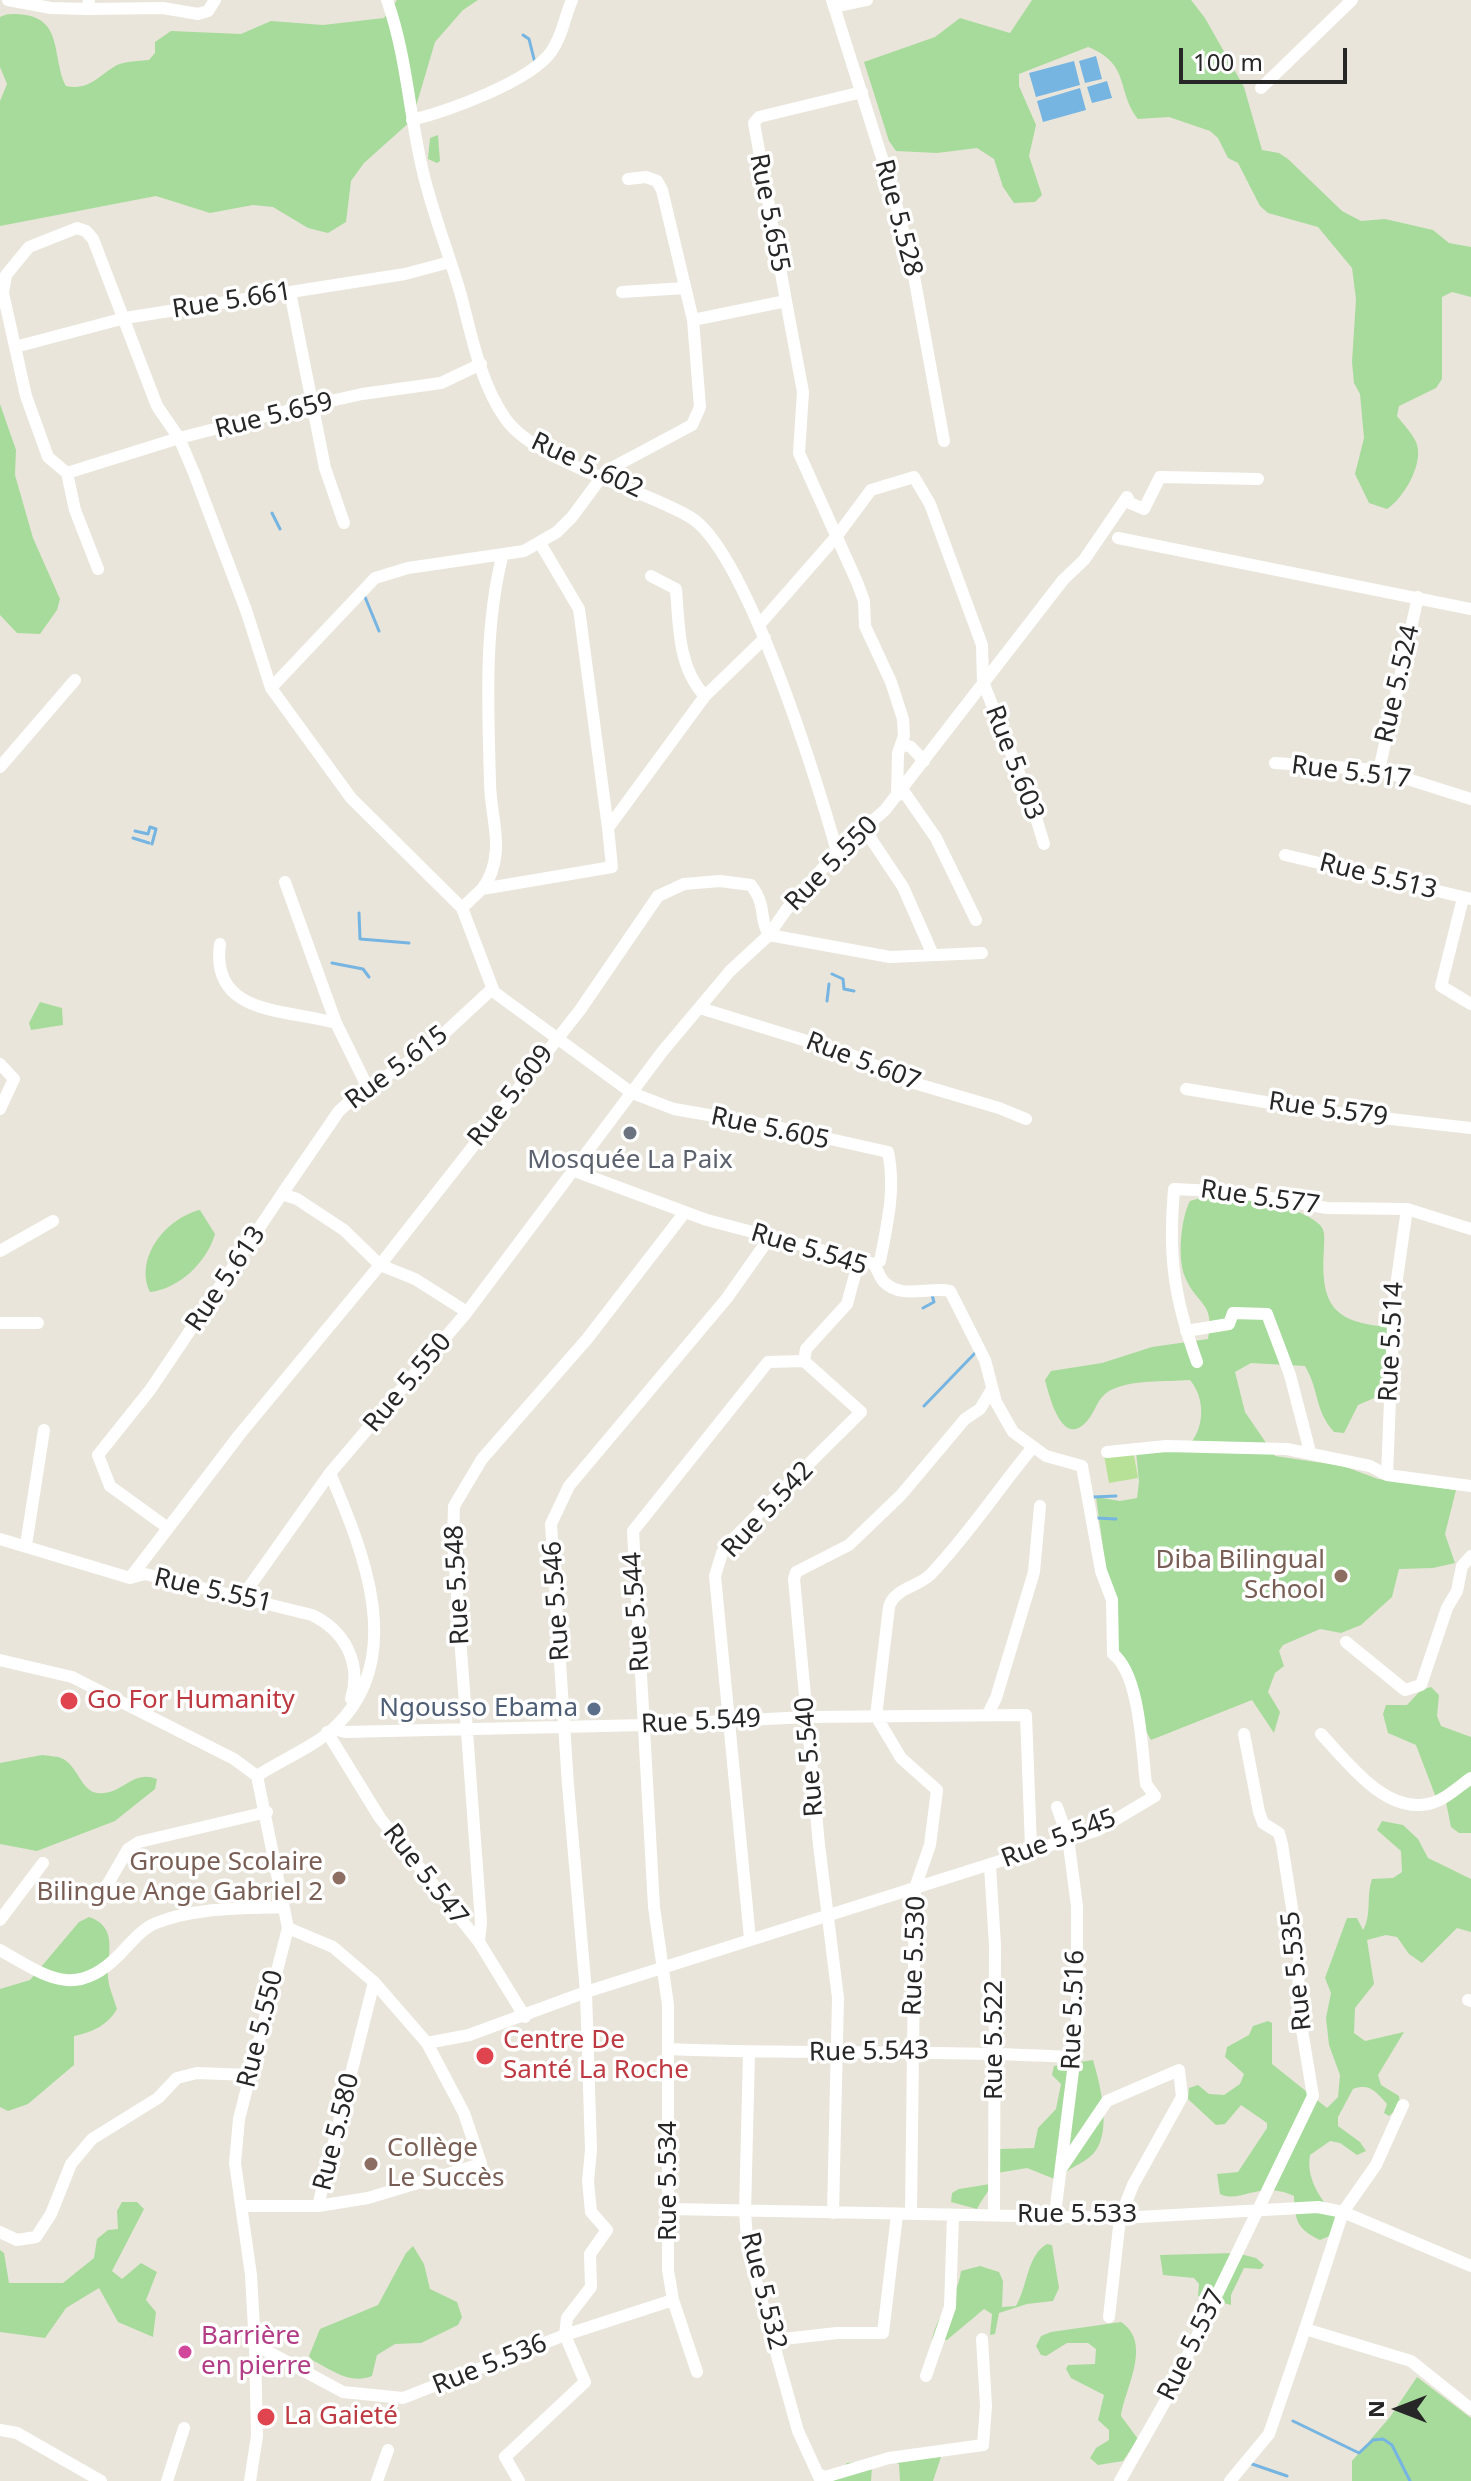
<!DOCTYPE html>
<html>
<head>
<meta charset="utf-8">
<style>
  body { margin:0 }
  #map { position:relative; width:1471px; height:2481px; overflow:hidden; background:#e9e5da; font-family:"Noto Sans",sans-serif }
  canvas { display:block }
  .north { position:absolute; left:1359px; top:2369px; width:80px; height:80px; -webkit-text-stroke:6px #fff; paint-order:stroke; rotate:270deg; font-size:22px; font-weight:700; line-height:32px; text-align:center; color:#272727 }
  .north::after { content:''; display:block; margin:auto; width:28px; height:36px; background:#272727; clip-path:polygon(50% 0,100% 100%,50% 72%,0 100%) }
  .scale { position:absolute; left:1179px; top:48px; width:168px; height:36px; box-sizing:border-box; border:4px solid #272727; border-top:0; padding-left:10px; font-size:24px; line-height:28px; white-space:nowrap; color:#272727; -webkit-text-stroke:6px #fff; paint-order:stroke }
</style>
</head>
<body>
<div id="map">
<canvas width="1471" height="2481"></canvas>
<div class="north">N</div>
<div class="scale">100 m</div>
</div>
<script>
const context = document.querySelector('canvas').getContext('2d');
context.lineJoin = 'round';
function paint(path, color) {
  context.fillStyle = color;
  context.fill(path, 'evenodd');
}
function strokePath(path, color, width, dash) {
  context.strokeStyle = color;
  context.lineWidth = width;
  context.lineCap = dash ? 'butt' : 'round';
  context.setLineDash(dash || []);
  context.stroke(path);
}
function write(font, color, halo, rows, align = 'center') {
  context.font = font + ' "Noto Sans",sans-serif';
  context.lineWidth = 7;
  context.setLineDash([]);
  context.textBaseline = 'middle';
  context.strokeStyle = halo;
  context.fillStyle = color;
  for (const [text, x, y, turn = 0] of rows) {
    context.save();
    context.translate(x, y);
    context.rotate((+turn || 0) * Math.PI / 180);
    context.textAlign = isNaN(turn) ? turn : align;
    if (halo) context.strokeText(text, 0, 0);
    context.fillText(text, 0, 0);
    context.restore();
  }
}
const green = new Path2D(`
  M397 0H478L463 10 435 42 412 120 364 163 351 181 346 222 328 233 308 228 273 207 253 205 210 213 156 196 0 226V101L7 84 0 67V17C9 13 15 14 25 15 63 20 52 59 66 86 90 91 99 75 117 65 126 61 139 61 149 60L155 53V42L171 31 241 34 271 21 323 25 384 18Z
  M1032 0H1191L1205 18 1244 87 1262 150 1279 153 1288 159 1342 211 1361 221 1385 219 1433 230 1449 243 1471 247V297L1452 292 1442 297V379L1436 388 1399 406 1397 416C1403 424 1412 433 1416 442 1425 462 1404 498 1387 509L1369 503 1355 474 1364 438 1360 394 1354 383 1352 362 1356 299 1352 268 1318 227 1268 213 1260 206 1238 163 1228 158 1218 138 1210 131 1169 117 1138 119C1116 91 1131 64 1088 47L1019 74V86L1036 125 1029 156 1042 195 1035 202 1014 203 1003 187 994 159 977 148 937 153 896 151 889 141 864 62 935 37 960 18 1010 33Z
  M438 135 440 161 437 163 428 159 430 138Z
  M0 404 16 450 15 475 33 538 60 599 57 610 40 634 17 633 0 615Z
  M40 1002 62 1008 63 1025 31 1030 29 1023Z
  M1200 1198C1231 1198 1297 1202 1320 1225 1326 1231 1324 1241 1324 1248 1320 1305 1333 1323 1390 1327L1386 1393 1358 1405 1344 1433 1334 1432C1314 1409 1320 1392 1305 1366L1251 1363 1235 1372 1245 1412 1275 1456 1343 1466 1378 1479 1456 1490 1445 1534 1455 1563 1433 1568 1399 1569 1392 1597 1361 1625 1341 1633 1320 1629 1283 1645 1279 1651 1284 1666 1275 1673 1268 1692 1280 1712 1274 1733 1252 1700 1151 1740 1142 1724 1133 1673 1117 1647 1096 1497 1120 1501 1137 1498 1139 1482 1136 1451 1190 1444C1205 1426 1205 1398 1190 1380 1165 1382 1131 1379 1109 1391 1097 1398 1096 1411 1087 1421 1062 1450 1049 1395 1045 1380L1051 1371 1102 1363 1152 1347 1208 1339C1215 1301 1197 1306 1185 1277 1177 1258 1181 1218 1190 1201Z
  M200 1210 215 1234C207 1262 179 1289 150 1292 134 1258 166 1218 200 1210Z
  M1431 1687 1439 1695 1437 1716 1441 1726 1471 1737V1833H1459L1451 1827 1445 1797 1435 1795 1416 1745 1388 1733 1383 1714 1386 1705H1407L1421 1690Z
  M42 1755C47 1756 56 1756 61 1758 77 1764 81 1791 97 1793 122 1796 132 1769 157 1779L155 1789 115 1821 37 1851 0 1844V1763Z
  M1382 1821 1403 1825 1418 1839 1428 1858 1471 1879V1932L1457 1928 1422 1963 1409 1954 1397 1937 1386 1935 1367 1940 1374 1984 1355 2008 1354 2033 1365 2041 1404 2032 1378 2075 1381 2085 1399 2096 1400 2106 1389 2116 1384 2113 1387 2104C1376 2092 1370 2083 1353 2089L1338 2117V2126L1360 2142 1366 2151 1357 2155 1340 2143 1330 2141 1310 2155C1306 2179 1320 2198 1335 2216L1334 2234 1320 2240C1297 2229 1295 2221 1294 2196 1259 2180 1241 2204 1220 2194L1217 2174 1238 2172 1267 2128V2123L1241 2105 1225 2124 1216 2125 1188 2099 1189 2088 1198 2085 1209 2094 1224 2095 1240 2084 1244 2074 1225 2057 1227 2047 1249 2035 1253 2026 1268 2021 1272 2023V2064L1327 2108 1338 2097 1340 2075 1329 2045 1326 2018 1331 1993 1325 1978 1347 1918H1357L1363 1930C1372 1915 1366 1896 1372 1879L1393 1878 1402 1872 1401 1851 1377 1830Z
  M89 1917C119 1927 107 1954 108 1978 109 1988 114 1999 117 2009 107 2026 92 2032 74 2036V2065L28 2104 8 2111 0 2107V1989L30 1980 79 1922Z
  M1093 2060C1100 2084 1113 2133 1093 2154 1082 2165 1068 2167 1057 2180L1027 2168 997 2173C992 2189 984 2195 977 2209L951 2202 952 2193 959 2189 990 2184 1000 2149 1034 2148 1038 2128 1056 2109 1061 2084 1052 2075 1054 2066Z
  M122 2202H137L144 2209 112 2271 122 2279 141 2263 157 2272 146 2300 156 2312 153 2337 118 2322 99 2288 66 2308 45 2338 0 2332V2250L4 2253 9 2283H63L94 2258 97 2239 108 2230 118 2229 117 2211Z
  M1047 2244 1052 2245 1059 2288 1053 2301 1027 2304 999 2313 995 2334 990 2335 992 2314 984 2309 947 2340H932C938 2310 957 2301 961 2271L980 2266 999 2272 1003 2281 1002 2307 1016 2306C1028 2285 1027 2255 1047 2244Z
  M413 2246 424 2264 430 2289 457 2302 462 2317 458 2325 421 2343 395 2344 377 2355 372 2376C350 2385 332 2370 312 2360L309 2356 320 2329 378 2305 406 2253Z
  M1236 2253 1256 2258 1264 2265 1261 2269 1244 2268 1231 2295V2305L1198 2296 1199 2284 1194 2278 1163 2275 1160 2255Z
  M1121 2322C1153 2343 1125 2388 1121 2416L1138 2439 1123 2461 1098 2465 1090 2458 1096 2448 1109 2440V2430L1098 2420 1104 2395 1071 2378 1066 2369 1068 2365 1095 2364 1096 2349 1088 2343H1067L1046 2356 1041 2355 1036 2346 1041 2336 1051 2332Z
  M1417 2377 1471 2418V2481H1352V2461L1390 2417Z
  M937 2455 941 2457 933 2481H900L899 2464 890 2460 872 2467 871 2481H830L847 2463Z`);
const pitch = new Path2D(`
  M1133 1450 1138 1478 1109 1483 1104 1455Z`);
const water = new Path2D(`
  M1096 56 1102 79 1085 83 1079 61Z
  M1074 61 1080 85 1036 97 1029 73Z
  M1107 81 1112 98 1092 103 1087 87Z
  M1080 88 1086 110 1043 122 1037 101Z`);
const stream = new Path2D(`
  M523 35 529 39 535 63
  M272 513 280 529
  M365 597 379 631
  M135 831 148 834 150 827 156 829 152 844
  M133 838 149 843
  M359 913 360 939 409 943
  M332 963 363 969 369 977
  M832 974 843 979 844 989 854 991
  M827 1001 829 984
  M923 1308 934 1302 932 1295
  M924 1406 977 1351
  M1093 1497 1116 1496
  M1096 1518 1116 1519
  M1293 2421 1359 2453 1373 2440 1383 2439 1392 2445 1410 2481
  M1252 2464 1287 2476`);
const street = new Path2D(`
  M8 0 51 8 87 9
  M89 0 87 9 163 8 198 14 208 11 215 0
  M387 0C407 56 409 115 423 172 433 215 450 256 462 299 472 338 481 384 505 418 535 462 641 488 690 517 746 550 818 783 837 852
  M832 0 894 196 912 265 944 441
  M834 7 867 0
  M1261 88 1352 0
  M412 120C448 111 529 82 551 52 563 35 564 18 572 0
  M628 179 646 177 657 181 662 190 693 320
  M290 292 325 468 344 523
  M622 292 685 288
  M786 301 803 392 799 453 857 582 864 601 865 626 891 682 903 719 904 736 898 753 897 796
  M15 347 125 318 405 274 450 262
  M67 473 179 438 290 410 362 394 441 383 481 364
  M1118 538 1471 609
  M540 543 579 609 608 828
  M98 569 75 510 67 473 48 457 26 396 3 293 6 275 29 247 77 228 86 231 93 239 157 406 179 438 194 473 246 610 271 688 351 798 462 908
  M651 576 676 589C679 626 678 668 705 696
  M759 625 836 537 871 490 914 477 930 504 982 645 983 682 1034 811 1044 844
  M765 638 705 696 608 828 612 867 482 889 462 908 494 992 632 1093 674 1109 772 1126 888 1152C896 1189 887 1225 880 1261L874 1264
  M271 688 375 578 408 568 524 551 557 532 572 517 606 471 692 425 700 407 693 320 786 301 754 123 759 117 862 92
  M902 744 911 747 924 761
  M1275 763 1379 770 1471 799
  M0 767 75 680
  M1379 770 1418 597
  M902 789 936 838 976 920
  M865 830 903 887 933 955
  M1285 855 1471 899
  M285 882 336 1023 368 1088
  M482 889C492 877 495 864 496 849 497 828 490 804 490 782 488 707 484 630 502 557
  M1463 898 1441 986 1471 1004
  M220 944C210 1016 287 1009 336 1023
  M700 1008 849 1054 914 1083 999 1108 1026 1119
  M0 1064 14 1079 0 1109
  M1186 1089 1320 1111 1471 1128
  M282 1194 339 1111 358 1094 424 1052 492 989
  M0 1251 53 1221
  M0 1323H38
  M1186 1331 1229 1324 1233 1313 1267 1314 1290 1375 1310 1452
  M1197 1362C1174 1298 1168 1256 1174 1189L1236 1192 1327 1208 1407 1209 1471 1229
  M1107 1452 1166 1446 1287 1449 1370 1466 1387 1475 1471 1486
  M1387 1475 1394 1300 1407 1209
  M168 1528 110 1486 98 1455 150 1390 282 1194 297 1199 344 1230 380 1265 415 1279 467 1312
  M0 1539 130 1578 145 1574 312 1615C345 1631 362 1663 351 1699
  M26 1545 44 1430
  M130 1578 240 1434 380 1265 580 1010 658 896 684 884 720 881 751 885C768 908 758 917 769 935L890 957 982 953
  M242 1597 330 1473
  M1346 1642 1405 1690 1421 1685 1447 1608 1457 1591 1462 1566 1471 1556
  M0 1660 72 1677 234 1759 257 1776
  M988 1714 996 1698 1034 1572 1040 1506
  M334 1729 345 1732 646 1725 807 1717 1026 1715 1031 1847 1028 1853
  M327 1732 380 1818 479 1942 525 2017
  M1321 1734C1347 1761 1384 1813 1428 1804 1444 1801 1458 1787 1471 1778
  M990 1866 995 1945 994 2215
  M106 1887 128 1849 139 1842 267 1812
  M0 1920 43 1863
  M288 1928 333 1947 374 1982 427 2043 469 2035 586 1992 1098 1830 1155 1796 1146 1784C1142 1751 1140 1674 1113 1654L1112 1600 1101 1571 1082 1466 1046 1456 1013 1432 996 1402 985 1360 950 1291C930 1286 902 1300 884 1282 880 1278 877 1269 874 1264L707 1220 575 1171
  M750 1939 715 1576 722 1553 732 1540 861 1412 804 1361
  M479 1942 481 1922 453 1541 454 1506 482 1459 587 1339 685 1212
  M0 1950C46 1976 75 2000 119 1955 130 1944 141 1929 156 1923 195 1907 242 1909 283 1907
  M1468 2000 1471 2001
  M669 2049C802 2055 935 2049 1069 2057
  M749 2053 745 2212 748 2252 798 2431 821 2481
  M1403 2105 1376 2165 1343 2212 1305 2329 1411 2361 1471 2409
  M1061 2169 1107 2101 1179 2070 1182 2097 1133 2185 1120 2218 1109 2317
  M241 2206H318L374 1982
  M318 2206 368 2198 481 2164 464 2113 427 2043
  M671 2209 1120 2218 1318 2207 1343 2212 1471 2266
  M833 2213 838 1998 819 1845 794 1579 796 1572 849 1545 901 1495 965 1419 980 1409 992 1389
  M911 2214 915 1888 930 1845 937 1790 901 1758 876 1716 889 1607C894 1588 919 1587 931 1574 969 1534 998 1489 1033 1447
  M1055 2214 1077 2039V1906L1068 1838 1057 1807
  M0 2232 17 2240 36 2237 51 2214 71 2164 92 2139 158 2098 177 2078 197 2073 249 2075
  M673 2300 697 2372
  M774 2340 837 2333H883L897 2215
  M254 2344 343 2392 403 2398 565 2335 567 2318 591 2287 590 2254 607 2230 591 2212 588 2181 591 2150 586 1992 568 1785 551 1524 569 1486 727 1298 770 1237
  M926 2376 950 2307 953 2215
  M0 2430 17 2433 101 2481
  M818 2474 825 2477 889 2458 983 2445 986 2406 982 2339
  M167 2481 184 2428
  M250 2481 257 2436 255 2347 251 2275 235 2163 239 2119 288 1928 257 1776C281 1760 314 1747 335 1727 408 1658 363 1551 330 1473L467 1312 662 1052 730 971 769 935 786 910 837 852 885 810 1063 580 1084 560 1127 497 1130 503 1144 509 1160 477 1258 479
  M377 2481 388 2450
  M519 2481 505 2457 585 2382 565 2335 673 2300 668 2270V2005L654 1907 633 1531 768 1362 804 1361 806 1349 847 1304 859 1260
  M1120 2481 1166 2400 1313 2096 1298 2006 1299 1953 1282 1844 1279 1833 1263 1823 1259 1812 1244 1734
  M1230 2481 1269 2434 1305 2329`);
const markers = [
  [630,1133,8,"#6b7280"],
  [1341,1576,8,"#8d6e63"],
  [69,1701,10,"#e0444e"],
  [594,1709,8,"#5c6f8a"],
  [339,1878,8,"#8d6e63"],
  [485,2056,10,"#e0444e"],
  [371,2164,8,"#8d6e63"],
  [185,2352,8,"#d1479c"],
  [266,2417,10,"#e0444e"]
];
const streetNames = [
  ["Rue 5.655",769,213,79],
  ["Rue 5.528",898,218,75],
  ["Rue 5.661",232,301,-9],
  ["Rue 5.659",274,416,-14],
  ["Rue 5.602",587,466,25],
  ["Rue 5.524",1398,684,-77],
  ["Rue 5.603",1014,763,69],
  ["Rue 5.517",1351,773,7],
  ["Rue 5.550",832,864,-46],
  ["Rue 5.513",1378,877,14],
  ["Rue 5.607",863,1062,21],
  ["Rue 5.615",397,1068,-37],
  ["Rue 5.609",511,1096,-52],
  ["Rue 5.579",1328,1110,8],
  ["Rue 5.605",770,1129,12],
  ["Rue 5.577",1260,1198,8],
  ["Rue 5.545",809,1250,17],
  ["Rue 5.613",226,1279,-56],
  ["Rue 5.514",1392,1342,-87],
  ["Rue 5.550",408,1383,-50],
  ["Rue 5.542",768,1510,-47],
  ["Rue 5.548",458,1585,-93],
  ["Rue 5.551",213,1591,13],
  ["Rue 5.546",557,1601,-94],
  ["Rue 5.544",637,1612,-94],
  ["Rue 5.549",701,1722,-3],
  ["Rue 5.540",810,1757,-95],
  ["Rue 5.545",1059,1839,-21],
  ["Rue 5.547",425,1875,52],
  ["Rue 5.530",915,1956,-88],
  ["Rue 5.535",1297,1971,-96],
  ["Rue 5.516",1074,2010,-88],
  ["Rue 5.550",261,2029,-76],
  ["Rue 5.522",995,2040,-90],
  ["Rue 5.543",869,2052,-1],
  ["Rue 5.580",337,2132,-76],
  ["Rue 5.534",669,2181,-90],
  ["Rue 5.533",1077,2215],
  ["Rue 5.532",763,2291,76],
  ["Rue 5.537",1192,2345,-64],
  ["Rue 5.536",490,2365,-22]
];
const worshipNames = [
  ["Mosquée La Paix",630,1161]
];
const educationNames = [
  ["Diba Bilingual",1325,1561],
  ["School",1325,1591],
  ["Groupe Scolaire",323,1863],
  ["Bilingue Ange Gabriel 2",323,1893],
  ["Collège",387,2149,"left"],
  ["Le Succès",387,2179,"left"]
];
const healthNames = [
  ["Go For Humanity",87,1701],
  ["Centre De",503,2041],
  ["Santé La Roche",503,2071],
  ["La Gaieté",284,2417]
];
const serviceNames = [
  ["Ngousso Ebama",578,1709]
];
const hotelNames = [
  ["Barrière",201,2337],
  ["en pierre",201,2367]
];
paint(green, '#a7db9b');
paint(pitch, '#b7e197');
paint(water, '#76b5e2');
strokePath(stream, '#76b5e2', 3);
strokePath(street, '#fff', 12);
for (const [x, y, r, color] of markers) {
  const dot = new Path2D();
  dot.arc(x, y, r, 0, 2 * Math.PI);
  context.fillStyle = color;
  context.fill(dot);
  strokePath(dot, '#fff', 3);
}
write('26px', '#272727', '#fff', streetNames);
write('26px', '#5b616d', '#fff', worshipNames);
write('26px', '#785e54', '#fff', educationNames, 'right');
write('26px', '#be3a42', '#fff', healthNames, 'left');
write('26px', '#4e5e75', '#fff', serviceNames, 'right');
write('26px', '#b23c85', '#fff', hotelNames, 'left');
</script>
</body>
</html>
